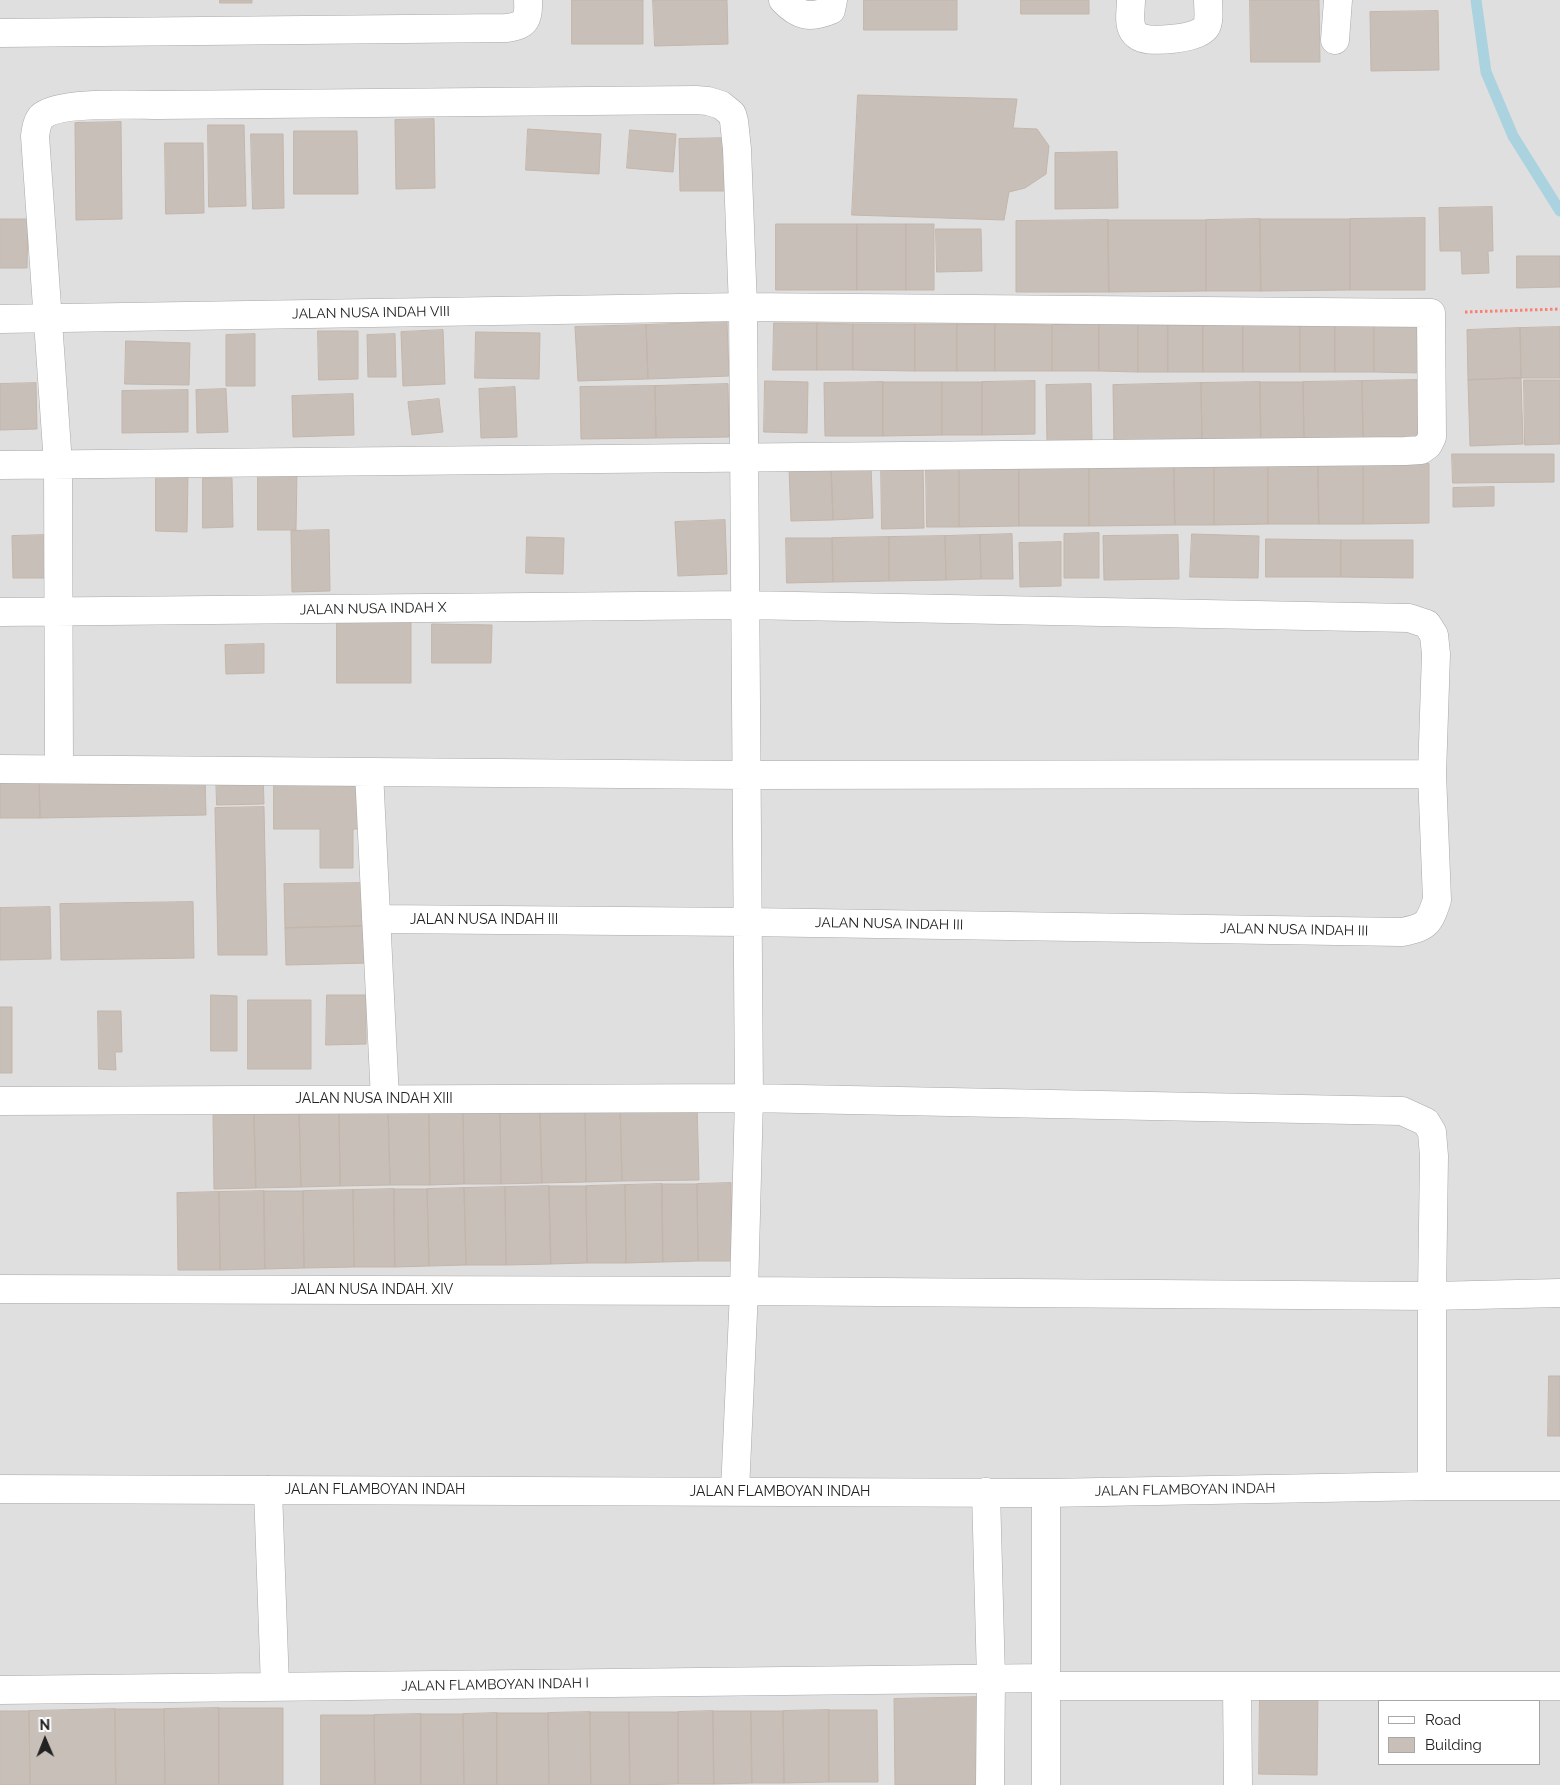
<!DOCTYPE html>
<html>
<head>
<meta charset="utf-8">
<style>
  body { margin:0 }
  #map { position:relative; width:1560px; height:1785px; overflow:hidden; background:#f2efe9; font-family:Raleway,sans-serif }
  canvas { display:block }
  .legend { position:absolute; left:1378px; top:1700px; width:162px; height:65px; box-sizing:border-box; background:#fff; border:1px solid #a7a7a7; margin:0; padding:6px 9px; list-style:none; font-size:15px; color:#222 }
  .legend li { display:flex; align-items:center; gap:10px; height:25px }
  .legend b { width:25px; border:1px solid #a7a7a7 }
  .north { position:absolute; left:20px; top:1715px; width:50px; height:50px; -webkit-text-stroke:4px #fff; paint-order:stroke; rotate:359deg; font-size:14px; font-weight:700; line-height:20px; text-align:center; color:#222 }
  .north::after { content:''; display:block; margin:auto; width:18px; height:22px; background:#222; clip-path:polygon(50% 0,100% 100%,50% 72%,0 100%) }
</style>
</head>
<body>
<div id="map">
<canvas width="1560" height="1785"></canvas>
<ul class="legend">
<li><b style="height:6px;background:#fff"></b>Road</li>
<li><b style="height:14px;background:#c7bfb8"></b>Building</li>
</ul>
<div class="north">N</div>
</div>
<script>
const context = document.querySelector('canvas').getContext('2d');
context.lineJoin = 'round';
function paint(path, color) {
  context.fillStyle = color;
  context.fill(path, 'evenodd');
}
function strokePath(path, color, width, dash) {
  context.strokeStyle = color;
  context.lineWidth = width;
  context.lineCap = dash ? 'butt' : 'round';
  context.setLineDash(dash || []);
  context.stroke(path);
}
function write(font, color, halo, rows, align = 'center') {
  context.font = font + ' Raleway,sans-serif';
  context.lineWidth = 4;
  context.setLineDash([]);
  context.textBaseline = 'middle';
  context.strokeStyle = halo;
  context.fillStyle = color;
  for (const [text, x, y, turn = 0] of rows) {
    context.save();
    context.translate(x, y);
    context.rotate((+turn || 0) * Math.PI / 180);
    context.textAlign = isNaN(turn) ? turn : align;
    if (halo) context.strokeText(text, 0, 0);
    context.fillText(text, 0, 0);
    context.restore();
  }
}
const residential = new Path2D(`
  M0 0H1560V1785H0ZM1379 1701H1539V1764H1379Z`);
const stream = new Path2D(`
  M1476 0 1486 72 1513 136 1560 211`);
const building = new Path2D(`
  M220 0H252V3H220Z
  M572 0H643V44H572Z
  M653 0H727L728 44 655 46Z
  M864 0H957V30H864Z
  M1021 0H1089V14H1021Z
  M1250 0H1319L1320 62H1251Z
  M1438 11 1439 70 1371 71 1370 12Z
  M858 95 1017 99 1013 128 1037 129 1049 146 1046 174 1025 188 1009 192 1004 220 852 215Z
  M434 119 435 188 396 189 395 120Z
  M121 122 122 219 76 220 75 123Z
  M208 125H244L246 206 209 207Z
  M528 129 601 134 599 174 526 170Z
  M630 130 676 134 673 172 627 168Z
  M294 131H357L358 194H294Z
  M251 134H283L284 208 253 209Z
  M728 138 729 191H680L679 139Z
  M165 143H203L204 213 166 214Z
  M1117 152 1118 208 1055 209V153Z
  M1492 207 1493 251H1488L1489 273 1462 274 1461 251H1440L1439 208Z
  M1425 218V290H1350V219Z
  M0 219H28L27 268H0Z
  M1260 219 1261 291H1206V220Z
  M1260 219H1350V290L1261 291Z
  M1108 220 1109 292H1016V221Z
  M1108 220H1206V291L1109 292Z
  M776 224H857V290H776Z
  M857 224H906V290H857Z
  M906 224H934V290H906Z
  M936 229H981L982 271 937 272Z
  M1517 256H1560V287L1517 288Z
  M727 322 729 376 648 379 646 325Z
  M774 323H817V370H773Z
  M817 323 853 324V370H817Z
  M853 324H915V371L853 370Z
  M915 324H957V371H915Z
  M957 324H995V371H957Z
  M995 324 1052 325V371H995Z
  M1099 324V371H1052V325Z
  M1099 324 1138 325V372L1099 371Z
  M646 325 648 379 578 381 575 327Z
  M1138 325H1168V372H1138Z
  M1168 325H1203V372H1168Z
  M1203 325H1243V372H1203Z
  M1243 325H1300V372H1243Z
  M1300 325H1335V372H1300Z
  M1335 325 1374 326V372H1335Z
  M1374 326H1424V373L1374 372Z
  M1560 327V378H1521L1520 328Z
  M1520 328 1521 378 1468 380 1467 330Z
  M443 330 445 384 403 386 401 332Z
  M318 331H358V379L319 380Z
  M476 332 540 333 539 379 475 378Z
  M255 334V386H226V335Z
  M395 334 396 377H368L367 335Z
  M126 341 190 343 189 385 125 384Z
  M1521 378 1523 444 1470 446 1468 380Z
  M1417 380 1418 439 1363 440 1362 381Z
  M1524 380H1560V444L1525 445Z
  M765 381 808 382 807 433 764 432Z
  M1035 381V434L982 435V382Z
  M1362 381 1363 440 1304 441 1303 382Z
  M883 382V436H825L824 383Z
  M883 382H942V435L883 436Z
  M942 382H982V435H942Z
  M1260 382 1261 442 1202 443 1201 383Z
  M1260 382H1303L1304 441 1261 442Z
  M36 383 37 429 0 430V384Z
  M1201 383 1202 443 1114 445 1113 385Z
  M728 384 729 437 656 438 655 386Z
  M1091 384 1092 441 1047 442 1046 385Z
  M655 386 656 438 581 439 580 387Z
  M515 387 517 437 481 438 479 389Z
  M226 389 228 432 197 433 196 390Z
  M188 390V432L122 433V391Z
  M353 394 354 435 293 437 292 396Z
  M439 399 443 432 412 435 408 402Z
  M1452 454H1554V482L1453 483Z
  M881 463H923L924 528 882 529Z
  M1429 464V523L1363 524V465Z
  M871 465 873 518 833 520 831 466Z
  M1268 465V524L1214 525V466Z
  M1268 465H1318L1319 524H1268Z
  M1318 465H1363V524H1319Z
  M831 466 833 520 791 521 789 468Z
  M1174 466 1175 525 1089 526V467Z
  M1174 466H1214V525H1175Z
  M1019 467V526L959 527V468Z
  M1019 467H1089V526H1019Z
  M258 468H297L296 530H258Z
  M926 468H959V527H927Z
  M156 472 188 473 187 532 156 531Z
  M203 478H232L233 527 203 528Z
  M1494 487V506L1453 507V488Z
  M725 520 727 574 678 576 675 522Z
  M329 530 330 591 292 592 291 531Z
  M1099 533V578H1064V534Z
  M1012 534 1013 579H981L980 535Z
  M1192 534 1259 536 1258 578 1190 577Z
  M47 535V578H13L12 536Z
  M980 535 981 579 946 580 945 536Z
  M1178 535 1179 579 1104 580 1103 536Z
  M945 536 946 580 889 581V537Z
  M527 537 564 538 563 574 526 573Z
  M889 537V581L833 582 832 538Z
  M786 538H832L833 582 787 583Z
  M1266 539 1341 540V577H1266Z
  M1341 540H1413V578L1341 577Z
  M1061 542V586L1020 587 1019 543Z
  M337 614H411V683H337Z
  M432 624 492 625 491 663H432Z
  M264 644V673L226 674 225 645Z
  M216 773H263L264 804 217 805Z
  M205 774 206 815 40 818 39 776Z
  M39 776 40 818H0V777Z
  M274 784H367L368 829H353V868H320V829H274Z
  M264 807 267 955H218L215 808Z
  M367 883 368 926 285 928 284 884Z
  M193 902 194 958 61 960 60 904Z
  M50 907 51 959 0 960V908Z
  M368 926 369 963 286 965 285 928Z
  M211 995 237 996V1051H211Z
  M327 995H366V1044L326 1045Z
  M248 1000H311V1069H248Z
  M0 1007H12V1073H0Z
  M98 1011H121L122 1052H115L116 1070 99 1069Z
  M697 1103 699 1180 622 1181 620 1104Z
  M620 1104 622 1181 586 1182 585 1105Z
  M540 1105 542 1183 501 1184 500 1106Z
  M540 1105H585L586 1182 542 1183Z
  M500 1106 501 1184H464L463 1107Z
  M429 1107 430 1185H390L388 1108Z
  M429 1107H463L464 1184 430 1185Z
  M388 1108 390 1185 340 1186 339 1109Z
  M339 1109 340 1186 301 1187 299 1110Z
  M254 1110 256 1188 214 1189 213 1111Z
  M254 1110H299L301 1187 256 1188Z
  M731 1183 732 1261H698L697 1184Z
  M662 1184 663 1262 626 1263 625 1185Z
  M662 1184H697L698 1261 663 1262Z
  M625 1185 626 1263H587L586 1186Z
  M549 1186 551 1264 506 1265 505 1187Z
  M549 1186H586L587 1263 551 1264Z
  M505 1187 506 1265H466L464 1188Z
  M464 1188 466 1265 429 1266 427 1189Z
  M394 1189 395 1267H354L353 1190Z
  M394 1189H427L429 1266 395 1267Z
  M353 1190 354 1267 304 1268 303 1191Z
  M264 1191 265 1269 220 1270 219 1192Z
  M264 1191H303L304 1268 265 1269Z
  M219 1192 220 1270H178L177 1193Z
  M1549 1376H1560V1436H1548Z
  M1260 1691H1318L1317 1775 1259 1774Z
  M980 1697 982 1785H895L894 1699Z
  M219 1708V1785H165L164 1709Z
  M219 1708H283V1785H219Z
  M115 1709 116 1785H30L29 1711Z
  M115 1709H164L165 1785H116Z
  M829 1710V1782L784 1783 783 1711Z
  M829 1710H877L878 1782H829Z
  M0 1711H29L30 1785H0Z
  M713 1711 714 1784H678V1712Z
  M713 1711H751L752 1783 714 1784Z
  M751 1711H783L784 1783H752Z
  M590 1712 591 1785H549L548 1713Z
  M590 1712H629L630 1785H591Z
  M629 1712H678V1784L630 1785Z
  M497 1713V1785H464L463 1714Z
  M497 1713H548L549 1785H497Z
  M421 1714V1785H375L374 1715Z
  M421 1714H463L464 1785H421Z
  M321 1715H374L375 1785H321Z`);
const path = new Path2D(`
  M1465 312 1560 309`);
const minor = new Path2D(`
  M783 0C798 16 810 19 831 10L833 0
  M1131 0C1131 10 1128 22 1133 31 1135 34 1139 37 1142 38 1154 42 1199 39 1206 27 1210 20 1208 8 1208 0
  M0 33 506 28C526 26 529 19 528 0
  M1335 40 1338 0
  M0 319 743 307 1431 313 1432 437 1428 445 1421 450 1405 451 0 465
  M0 612 745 605 1409 618 1427 624 1434 635 1436 654 1432 774 1437 900C1429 924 1427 927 1402 932L747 922 376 919
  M0 769 746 775 1432 774
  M59 769 58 464 35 136C36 129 37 122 41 117 57 101 134 105 158 105L696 100 708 101 721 105 732 114 734 121 737 149 743 307 749 1098 744 1291 735 1491
  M369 772 385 1099
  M0 1101 749 1098 1402 1111 1426 1122 1432 1132 1434 1156 1432 1296V1486
  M0 1289 744 1291 1432 1296 1560 1293
  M0 1489 1046 1493 1432 1486H1560
  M268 1490 275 1687
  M986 1492 991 1679 990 1785
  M1047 1686H1560
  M1237 1686 1238 1785
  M0 1690 1047 1678
  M1046 1785V1493`);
const streetNames = [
  ["JALAN NUSA INDAH VIII",371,313,-1],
  ["JALAN NUSA INDAH X",373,609,-1],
  ["JALAN NUSA INDAH III",484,920],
  ["JALAN NUSA INDAH III",889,924,1],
  ["JALAN NUSA INDAH III",1294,930,1],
  ["JALAN NUSA INDAH XIII",374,1099],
  ["JALAN NUSA INDAH. XIV",372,1290],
  ["JALAN FLAMBOYAN INDAH",375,1490],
  ["JALAN FLAMBOYAN INDAH",1185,1490,-1],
  ["JALAN FLAMBOYAN INDAH",780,1492],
  ["JALAN FLAMBOYAN INDAH I",495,1685,-1]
];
paint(residential, '#e0dfdf');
strokePath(stream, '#aad3df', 11);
paint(building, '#c7bfb8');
strokePath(building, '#c4b6ab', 1);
strokePath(minor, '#a9a9a9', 29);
strokePath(path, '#fa8072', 3, [2.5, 2.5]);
strokePath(minor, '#fff', 28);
write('14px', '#222', '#fff', streetNames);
</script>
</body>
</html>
